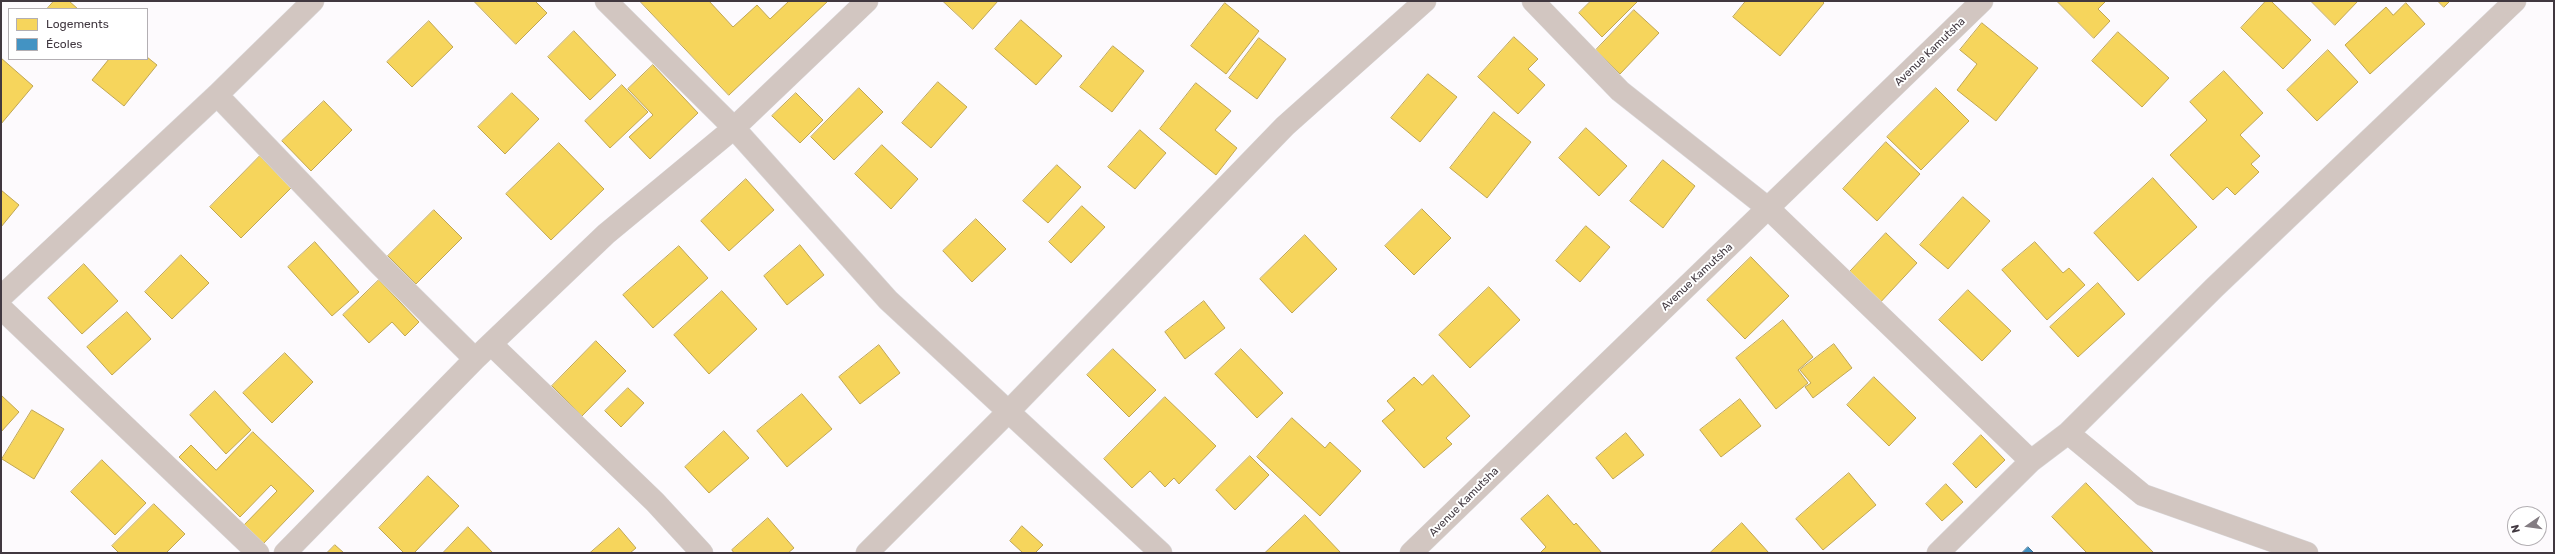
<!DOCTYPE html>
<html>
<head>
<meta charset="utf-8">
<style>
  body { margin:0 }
  #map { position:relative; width:2555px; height:554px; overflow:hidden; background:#fdfafd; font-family:Rubik,sans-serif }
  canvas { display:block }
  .frame { position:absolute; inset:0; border:2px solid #413840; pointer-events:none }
  .legend { position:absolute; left:8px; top:8px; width:140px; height:52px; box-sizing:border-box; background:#fff; border:1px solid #b3afb3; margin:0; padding:5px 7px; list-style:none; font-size:12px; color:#413840 }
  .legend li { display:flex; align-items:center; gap:8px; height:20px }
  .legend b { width:20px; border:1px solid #b3afb3 }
  .north { position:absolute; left:2507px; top:506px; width:40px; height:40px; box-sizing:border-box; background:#fff; border:1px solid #b3afb3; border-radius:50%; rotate:257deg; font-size:11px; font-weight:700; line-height:16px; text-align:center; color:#413840 }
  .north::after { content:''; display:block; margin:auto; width:14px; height:18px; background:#837c82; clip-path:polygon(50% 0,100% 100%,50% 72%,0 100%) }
</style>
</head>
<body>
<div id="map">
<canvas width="2555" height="554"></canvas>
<div class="frame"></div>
<ul class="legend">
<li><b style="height:11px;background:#f6d55c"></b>Logements</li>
<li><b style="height:11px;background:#4393c3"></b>Écoles</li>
</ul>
<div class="north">N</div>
</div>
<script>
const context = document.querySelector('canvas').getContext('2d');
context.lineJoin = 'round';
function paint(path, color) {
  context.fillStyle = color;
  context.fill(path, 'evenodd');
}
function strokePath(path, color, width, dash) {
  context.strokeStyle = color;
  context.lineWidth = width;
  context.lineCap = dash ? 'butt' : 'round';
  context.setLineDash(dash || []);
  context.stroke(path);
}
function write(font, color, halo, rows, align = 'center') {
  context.font = font + ' Rubik,sans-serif';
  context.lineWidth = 4;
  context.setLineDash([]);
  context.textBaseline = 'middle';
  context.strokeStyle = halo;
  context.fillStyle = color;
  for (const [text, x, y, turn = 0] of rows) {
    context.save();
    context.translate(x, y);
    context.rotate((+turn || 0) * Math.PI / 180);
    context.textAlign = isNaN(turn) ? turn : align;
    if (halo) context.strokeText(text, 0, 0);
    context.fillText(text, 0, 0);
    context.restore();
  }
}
const homes = new Path2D(`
  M54 1H69L78 9H47Z
  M474 1H535L547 13 516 44Z
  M640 1H709L733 27 757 5 770 19 789 1H828L729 95Z
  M943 1H998L973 29Z
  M1591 1H1638L1602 37 1579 13Z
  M1746 1H1822L1824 3 1780 56 1733 17Z
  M2057 1H2106L2098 9 2110 21 2094 38Z
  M2266 1H2271L2311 40 2283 69 2241 28Z
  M2311 1H2358L2335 25Z
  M2438 1H2450L2444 7Z
  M1225 3 1259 31 1226 74 1191 46Z
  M2406 3 2425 24 2370 74 2345 45 2386 7 2393 15Z
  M1634 10 1659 33 1620 74 1596 50Z
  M1021 20 1062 56 1036 85 995 49Z
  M429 21 453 47 412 87 387 62Z
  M1982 23 2038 68 1996 121 1957 90 1977 64 1960 50Z
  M574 31 616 75 590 100 548 57Z
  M2118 32 2169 78 2142 107 2092 61Z
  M1514 37 1538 59 1528 69 1545 85 1518 114 1478 77Z
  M1259 38 1286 59 1257 99 1229 78Z
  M1113 46 1144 71 1112 112 1080 87Z
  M2328 50 2358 82 2317 121 2287 90Z
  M147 57 157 65 124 106 92 80 109 59H147Z
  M1 58 33 86 1 124Z
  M653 65 698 113 650 159 629 137 653 115 628 89Z
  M2224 71 2263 113 2240 135 2260 156 2251 164 2259 172 2235 195 2227 187 2213 200 2170 155 2207 120 2190 102Z
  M1428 74 1457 97 1420 142 1391 118Z
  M938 82 967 107 931 148 902 123Z
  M1196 83 1231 111 1215 130 1237 148 1216 175 1160 129Z
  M622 85 648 112 610 148 585 121Z
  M859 88 883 112 834 160 811 137Z
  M1936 88 1969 121 1921 170 1887 137Z
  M512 93 539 119 505 154 478 127Z
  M796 93 823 120 800 143 772 116Z
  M324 101 352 130 311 171 282 141Z
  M1494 112 1531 142 1487 198 1450 168Z
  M1586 128 1627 166 1599 196 1559 158Z
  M1140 130 1166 153 1135 189 1108 167Z
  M1886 142 1920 174 1877 221 1843 189Z
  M559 143 604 189 551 240 506 194Z
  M882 145 918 179 891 209 855 174Z
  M260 156 291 188 241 238 210 207Z
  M1663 160 1695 186 1663 228 1630 201Z
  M1057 165 1081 187 1048 223 1023 201Z
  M2153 178 2197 227 2138 281 2094 233Z
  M746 179 774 210 729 251 701 221Z
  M1 190 19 205 1 227Z
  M1963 197 1990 221 1948 269 1920 245Z
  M1082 206 1105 227 1071 263 1049 242Z
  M1422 209 1451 238 1414 275 1385 246Z
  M434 210 462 238 416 284 388 256Z
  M976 219 1006 249 972 282 943 251Z
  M1586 226 1610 247 1580 282 1556 261Z
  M1886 233 1917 263 1877 306 1846 276Z
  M1305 235 1337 269 1292 313 1260 279Z
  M315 242 359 292 332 316 288 267Z
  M2035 242 2063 273 2069 268 2085 285 2047 320 2002 270Z
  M800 245 824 275 787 305 764 276Z
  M679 246 708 278 653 328 623 295Z
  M181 255 209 283 172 319 145 292Z
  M1751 257 1789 296 1745 339 1707 300Z
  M84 264 118 301 82 334 48 298Z
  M379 280 419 322 405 336 392 322 369 343 343 315Z
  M2098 283 2125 314 2078 357 2050 327Z
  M1489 287 1520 320 1470 368 1439 335Z
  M1968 290 2011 331 1982 361 1939 320Z
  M722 291 757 329 709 374 674 335Z
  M1204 301 1225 328 1185 359 1165 332Z
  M127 312 151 339 112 375 87 347Z
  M1783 320 1813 357 1798 370 1808 383 1776 409 1736 358Z
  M596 341 626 371 582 416 552 386Z
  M1834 344 1852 368 1813 398 1805 387 1811 383 1800 370Z
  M879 345 900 373 860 404 839 377Z
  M1113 349 1156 390 1129 417 1087 375Z
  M1241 349 1283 393 1257 418 1215 374Z
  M285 353 313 382 272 423 243 393Z
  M1433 375 1470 416 1446 438 1452 444 1424 468 1382 421 1395 410 1387 401 1414 377 1422 385Z
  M1874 377 1916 418 1889 446 1847 405Z
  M628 388 644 403 621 427 605 411Z
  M215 391 251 430 226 454 190 415Z
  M802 394 832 429 787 467 757 431Z
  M1 395 19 412 1 432Z
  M1165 397 1216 446 1179 484 1174 478 1165 487 1150 471 1132 488 1104 459Z
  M1740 399 1761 426 1721 457 1700 430Z
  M32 410 64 429 34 479 2 459Z
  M1292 418 1325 448 1330 442 1361 471 1320 516 1257 457Z
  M724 431 749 458 709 493 685 467Z
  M253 432 314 491 262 545 243 526 277 491 271 485 240 517 179 457 191 445 216 470Z
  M1626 433 1644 455 1613 479 1596 458Z
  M1981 435 2005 460 1976 488 1953 464Z
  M1250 456 1269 475 1235 510 1216 490Z
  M102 460 146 503 115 535 71 492Z
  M1849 473 1876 505 1823 550 1796 519Z
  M428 476 459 506 414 553H404L379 528Z
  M2086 483 2154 553H2087L2052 517Z
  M1946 484 1963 502 1942 521 1926 504Z
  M1548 495 1574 525 1576 523 1602 553H1540L1546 547 1521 519Z
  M154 504 185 534 166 553H119L112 546Z
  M1305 515 1341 553H1265Z
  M768 518 794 548 788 553H734L732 550Z
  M1742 523 1769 553H1710Z
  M1022 526 1043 545 1035 553H1023L1010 541Z
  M468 527 493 553H443Z
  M619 528 636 548 630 553H590Z
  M335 545 344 553H327Z`);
const schools = new Path2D(`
  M2028 547 2034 553H2022Z`);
const minor = new Path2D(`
  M606 1 734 128 888 300 1161 553
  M1533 1 1620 91 1769 209 2031 461
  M217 95 379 264 475 359
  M1 297 217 95 313 1
  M1 308 258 553
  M491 344 655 502 702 553
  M2068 433 2143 495 2307 553
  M285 553 475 359 606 234 734 128 867 1
  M867 553 1008 412 1285 126 1425 1
  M1411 553 1982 1
  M1938 553 2031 461 2068 433 2214 288 2515 1`);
const streetNames = [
  ["Avenue Kamutsha",1930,52,-44],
  ["Avenue Kamutsha",1697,277,-43],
  ["Avenue Kamutsha",1464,502,-45]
];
paint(homes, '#f6d55c');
strokePath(homes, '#c0a654', 1);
paint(schools, '#4393c3');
strokePath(schools, '#42789c', 1);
strokePath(minor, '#dad8da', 23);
strokePath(minor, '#d2c6c1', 22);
write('11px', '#413840', '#fff', streetNames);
</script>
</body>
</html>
